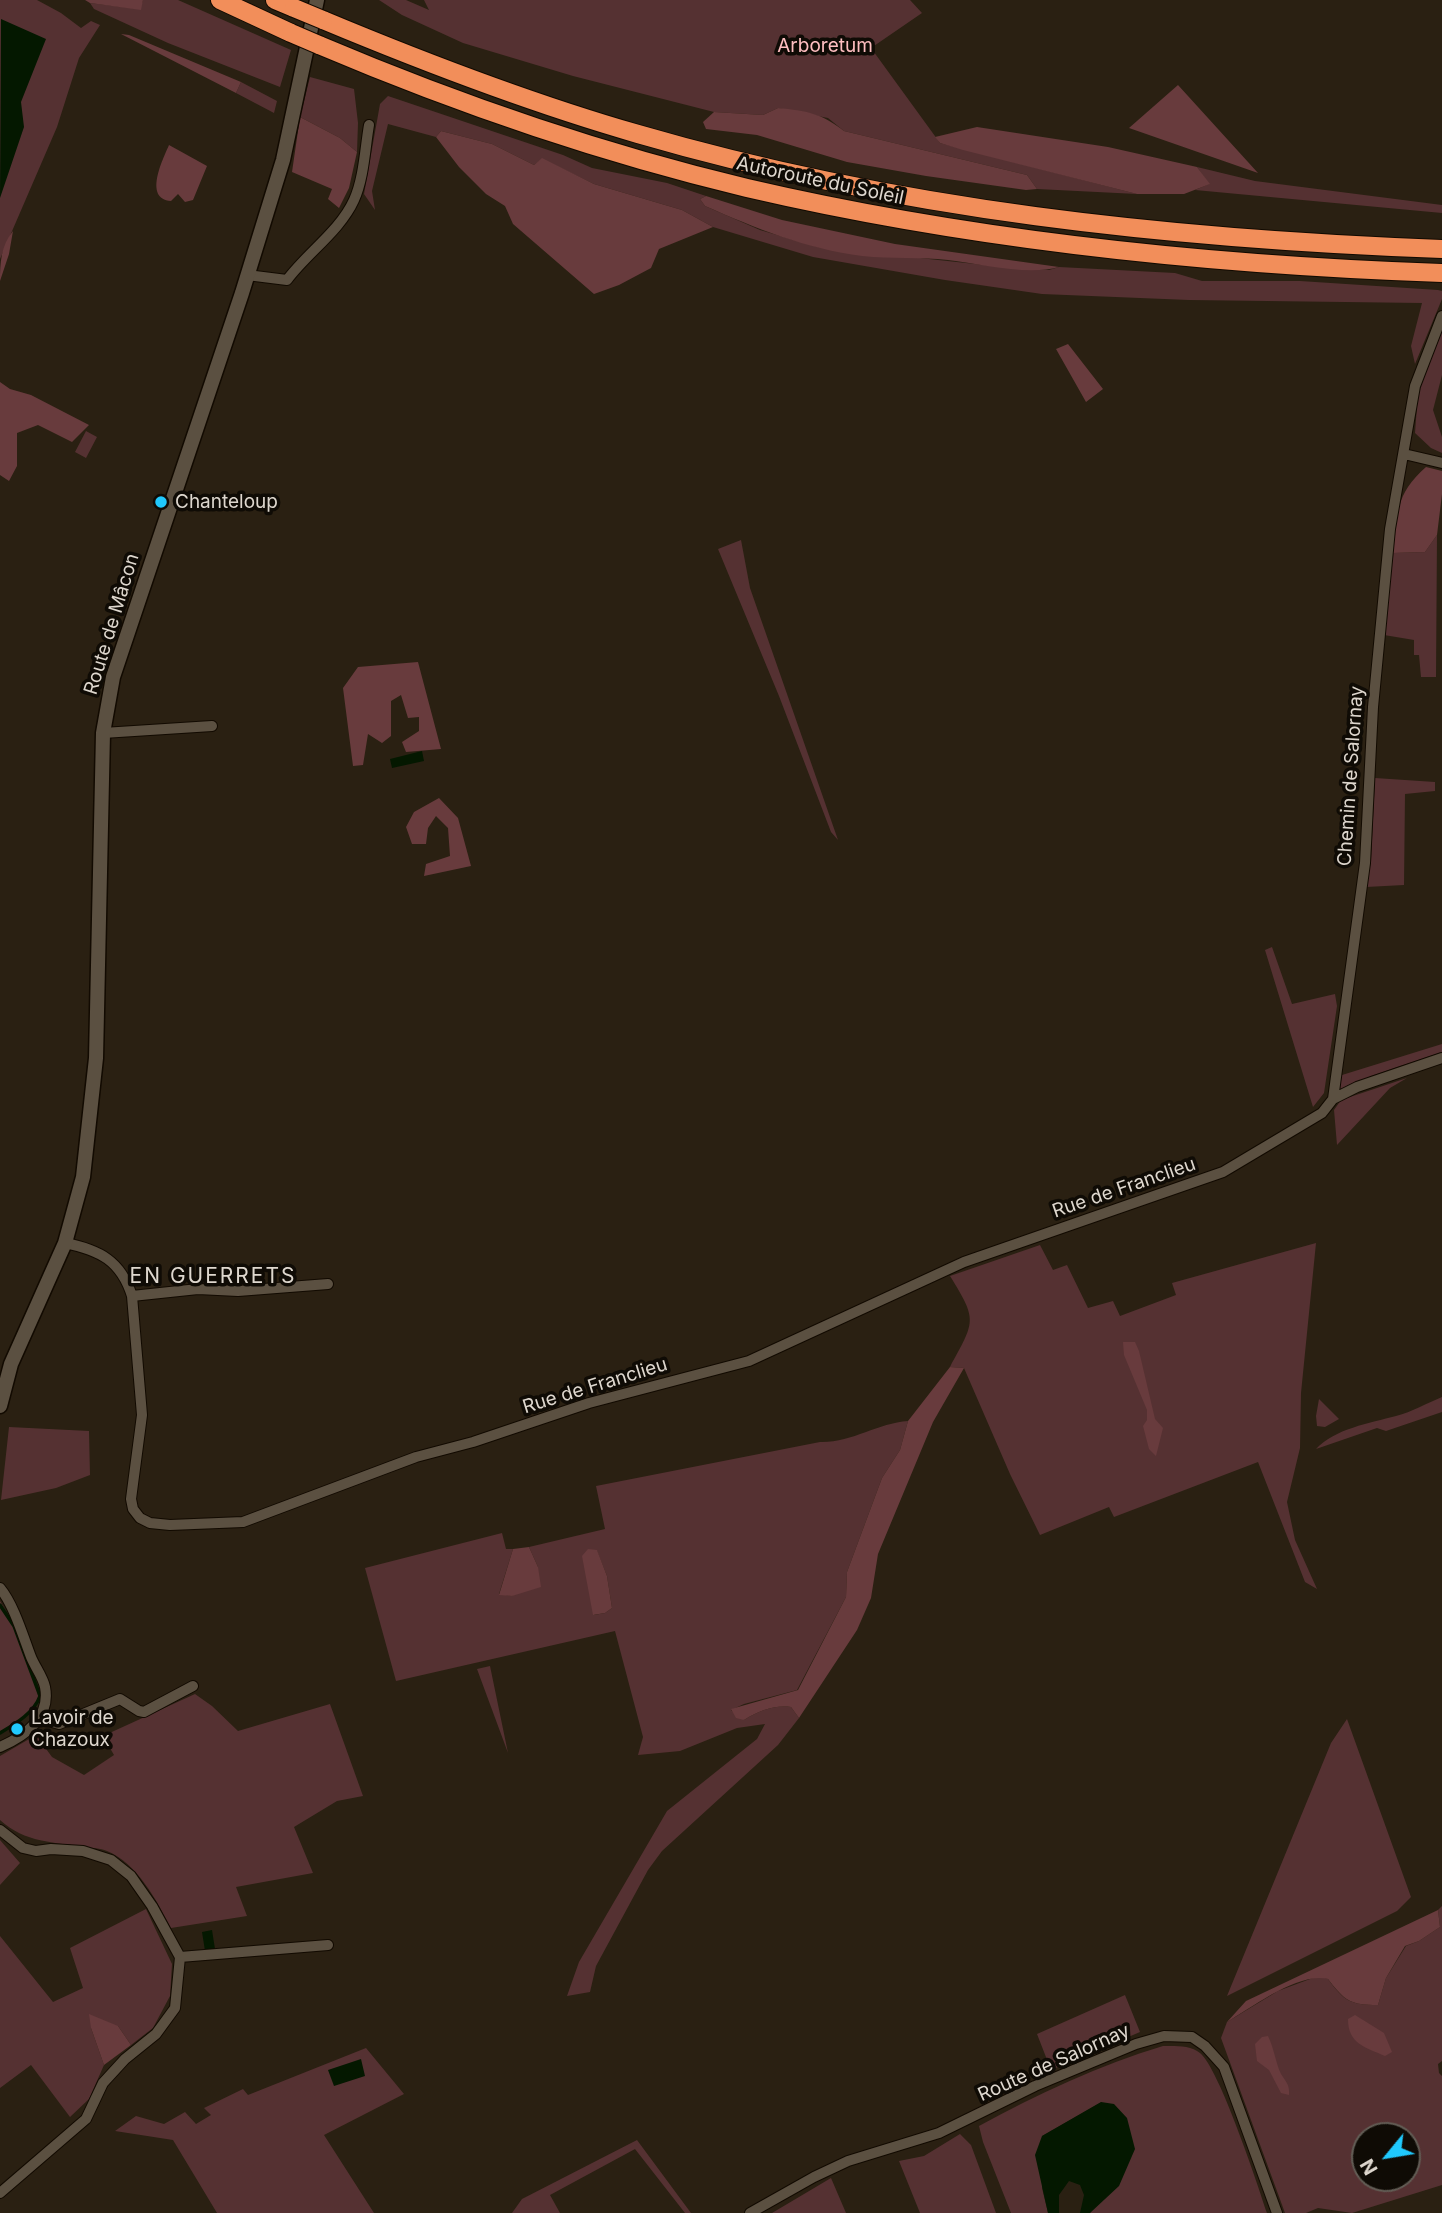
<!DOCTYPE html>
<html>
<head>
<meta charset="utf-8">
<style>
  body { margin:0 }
  #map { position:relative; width:1442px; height:2213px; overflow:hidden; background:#2a2012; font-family:Inter,sans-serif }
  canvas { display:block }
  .north { position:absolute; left:1351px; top:2122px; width:70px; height:70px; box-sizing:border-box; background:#0f0b05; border:2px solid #625d55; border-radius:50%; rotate:240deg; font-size:19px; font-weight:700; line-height:28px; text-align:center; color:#ded7ce }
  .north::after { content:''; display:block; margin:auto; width:24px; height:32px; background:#20c9fd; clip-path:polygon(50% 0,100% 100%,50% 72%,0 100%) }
</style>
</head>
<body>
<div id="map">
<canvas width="1442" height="2213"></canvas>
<div class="north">N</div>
</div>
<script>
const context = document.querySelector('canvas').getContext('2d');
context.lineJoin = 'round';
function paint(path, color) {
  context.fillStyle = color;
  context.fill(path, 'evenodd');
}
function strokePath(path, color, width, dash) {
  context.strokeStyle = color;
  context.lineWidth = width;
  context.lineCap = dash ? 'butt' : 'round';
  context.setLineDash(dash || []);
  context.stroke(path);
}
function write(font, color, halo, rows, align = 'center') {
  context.font = font + ' Inter,sans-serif';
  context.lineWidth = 7;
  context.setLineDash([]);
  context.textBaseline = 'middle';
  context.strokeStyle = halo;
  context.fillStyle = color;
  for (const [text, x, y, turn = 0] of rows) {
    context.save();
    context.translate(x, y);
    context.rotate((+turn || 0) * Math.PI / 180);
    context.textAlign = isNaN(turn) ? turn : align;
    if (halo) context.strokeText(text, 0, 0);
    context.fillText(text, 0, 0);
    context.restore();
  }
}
const green = new Path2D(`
  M0 0H37L61 13 81 28 91 21 100 25 79 58 57 127 0 259Z
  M143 0H178L291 50 280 87 168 43 94 9 90 3 140 9Z
  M379 0H406L429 10 424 0H910L922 13 871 48 940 143 1137 194 1037 189 1027 175 844 131 828 118 778 108 763 115 714 112 573 76 463 43 402 15Z
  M310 77 354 89 358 123 357 152 340 138 300 117Z
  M241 82 277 101 274 113 236 93Z
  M388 96 563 155 592 168 667 183 706 196 700 199 705 206 760 230 818 247 1003 267 1049 270 1059 267 1175 273 1202 281H1300L1438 290 1442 291V299L1415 364 1411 346 1422 303 1189 300 1042 294 945 280 813 257 713 227 682 210 594 184 542 159 534 165 492 144 441 131 436 137 388 124 372 191 375 210 364 194 380 104Z
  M1197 167 1255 181 1442 205V213L1195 190 1209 184Z
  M1442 329V375L1433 410 1442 437V453L1431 448 1415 433 1418 392Z
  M86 431 97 437 86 458 75 452Z
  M1437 535 1436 677H1421L1419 655H1414V640L1384 635 1393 553 1425 552Z
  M741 540 750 588 838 840 831 832 779 696 718 549Z
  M1375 778 1435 782V791L1405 794 1404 885 1366 887 1371 861Z
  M1272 947 1292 1004 1335 994 1337 1006 1324 1093 1313 1107 1265 950Z
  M1442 1044V1052L1371 1076 1339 1092 1342 1075Z
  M1407 1078 1390 1088 1337 1145 1334 1110 1341 1100Z
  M1316 1243 1301 1393 1300 1448 1287 1502 1295 1540 1317 1589 1305 1582 1258 1462 1114 1517 1109 1507 1040 1535 1010 1474 964 1368 950 1367C975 1321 978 1321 950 1276L1040 1245 1053 1270 1067 1265 1088 1308 1113 1301 1120 1316 1176 1295 1172 1283Z
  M1442 1397V1412L1386 1431 1377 1428 1316 1449C1334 1429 1370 1423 1396 1416 1412 1412 1427 1403 1442 1397Z
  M1319 1399 1339 1419 1325 1427 1317 1426 1316 1416Z
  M908 1421 900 1450 882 1478 847 1572 846 1597 797 1690 744 1704 731 1710 744 1720C759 1711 773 1705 791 1707L799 1718 778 1745 662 1851 648 1870 596 1966 590 1992 567 1996 579 1962 667 1811 757 1739 765 1724 737 1728 680 1751 638 1755 643 1737 615 1631 396 1681 365 1568 502 1533 506 1549H513L499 1594 512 1596 538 1567 529 1547 605 1529 596 1486 820 1442C851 1443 878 1423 908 1421ZM597 1551 607 1576 612 1608 605 1613 594 1615Z
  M9 1427 89 1431 90 1475 56 1488 1 1500Z
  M0 1601C15 1626 36 1673 39 1701L22 1719 0 1732Z
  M490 1666 508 1753 477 1669Z
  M195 1694 212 1706 238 1731 330 1704 363 1796 337 1801 294 1827 313 1873 236 1887 247 1916 171 1928C157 1901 137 1863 107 1851 100 1848 92 1848 85 1847 54 1842 25 1843 0 1820V1756L36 1735 52 1757 84 1775 114 1755 103 1736Z
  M1347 1719 1411 1897 1397 1911 1227 1996 1331 1743Z
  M0 1840 20 1863 0 1885Z
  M1442 1906V2061L1438 2064 1439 2073 1442 2076V2185L1352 2213 1318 2208 1306 2213H1285L1221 2038 1227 2022 1278 1991 1318 1976 1328 1979C1344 2001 1350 2005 1378 2005L1386 1978 1406 1946 1419 1941 1440 1927 1438 1910ZM1365 2136H1407V2178H1365Z
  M146 1909 172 1964 170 1996 153 2028 131 2045 118 2026 91 2028 104 2065 89 2099 70 2117 31 2065 0 2088V1936L53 2002 83 1988 70 1948Z
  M1125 1995 1140 2032 1051 2070 1037 2034Z
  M1163 2046C1174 2046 1191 2045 1200 2053 1219 2068 1258 2185 1267 2213H1090L1102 2102 1042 2136V2188L1048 2213H1011L983 2142 979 2126C1037 2094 1100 2065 1163 2046Z
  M366 2048 404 2094 324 2135 374 2213H217L173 2140 115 2131 136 2116 164 2124 185 2112 196 2124 211 2115 204 2108 243 2089 248 2095Z
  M960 2134 971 2145 996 2213H920L899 2161 924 2156Z
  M637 2140 691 2213H685L635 2149 550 2195 560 2213H512L522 2199Z
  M831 2178 846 2213H772Z`);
const forest = new Path2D(`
  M85 0H143L141 10 90 3Z
  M121 34 129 35 241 82 236 93Z
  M1178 85 1258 173 1129 128Z
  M778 108C807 111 821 113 844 131L1027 175 1037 189 1026 190 926 176 847 162 757 135 706 129 703 122 714 112 763 115Z
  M300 117 340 138 357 152 349 188 339 208 328 199 332 189 292 172Z
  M977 127 1108 147 1197 167 1210 184 1184 194H1137L963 150 940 143 935 137Z
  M441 131 492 144 534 165 542 158 594 184 682 210 713 227 659 249 651 268 619 285 594 294 513 224 505 206 486 194 459 167 436 137Z
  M169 145 207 166 193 200 185 202 178 194 171 201C143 199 163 159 169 145Z
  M706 196 782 220 895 244 1059 267C1028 276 981 264 948 260 920 257 891 259 862 256 807 249 755 228 705 206L700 199Z
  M13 231 9 254 0 281C0 263 1 245 13 231Z
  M1068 344 1103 389 1086 402 1056 349Z
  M0 382 10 389 31 395 89 425 72 442 38 425 17 433V466L9 481 0 475Z
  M1426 467 1442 471V494L1437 535 1425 552 1393 553C1397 515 1395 494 1426 467Z
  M418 662 441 749 406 752 402 742 419 731V717L408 718 401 695 391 701V736L382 743 368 734 363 765 353 766 343 688 358 667Z
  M439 798 458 818 471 866 424 876 426 864 450 856 448 828 436 816 428 828 426 844H412L406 827 414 812Z
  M1123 1342H1135L1139 1351 1155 1419 1163 1428 1156 1456 1149 1449 1143 1426 1147 1420V1410L1124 1355Z
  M950 1367 964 1368 933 1422 878 1554 871 1598 857 1630 799 1718 791 1707C773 1705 759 1711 744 1720L736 1718 731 1709 798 1690 846 1597 847 1572 882 1478 900 1450 908 1421Z
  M529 1547 538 1567 541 1587 512 1596 499 1595 513 1549Z
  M588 1549 597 1550 607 1576 612 1608 605 1613 593 1615 582 1556Z
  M1438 1910 1440 1927 1419 1941 1405 1946 1386 1978 1378 2005C1350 2005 1345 2001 1328 1979 1298 1972 1253 2007 1227 2022L1246 2001Z
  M89 2014 118 2026 131 2045 104 2065 91 2028Z
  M1355 2015 1384 2033 1392 2052 1385 2056C1365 2047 1348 2044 1348 2019Z
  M1268 2036C1274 2048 1276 2064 1281 2074 1286 2082 1290 2085 1289 2095L1281 2093 1269 2070 1257 2061 1255 2044 1262 2037Z`);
const water = new Path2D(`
  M1 19 46 39 21 102 24 127 0 198Z
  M422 751 424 761 392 768 390 759Z
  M212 1930 215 1949 205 1951 202 1932Z
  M361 2059 365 2076 334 2086 328 2070Z
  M1101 2102 1114 2104 1127 2118 1135 2149 1119 2186 1090 2213H1080L1084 2195 1080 2185 1069 2181 1059 2195V2213H1048L1035 2155 1042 2136Z`);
const stream = new Path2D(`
  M0 1605 14 1626 40 1696C34 1713 15 1724 0 1733`);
const street = new Path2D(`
  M247 275 287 280C307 253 340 231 354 200 364 178 365 148 369 125
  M1404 454 1442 463
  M103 733 212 726
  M1333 1099 1365 863 1373 707 1390 529 1415 386 1442 316
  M65 1243C100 1250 121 1261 132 1296L142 1415 131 1499 133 1509 140 1518 150 1523 170 1525 243 1522 416 1457 473 1442 589 1403 749 1361 964 1262 1223 1172 1322 1113 1333 1099 1357 1087 1442 1058
  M132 1296 198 1289 238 1291 328 1284
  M0 1588C14 1605 23 1636 31 1657 35 1667 43 1677 45 1687 51 1718 25 1736 0 1747
  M39 1718 59 1724 120 1699 139 1711 144 1712 193 1686
  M0 1830 23 1848 36 1851 51 1849 83 1851 111 1860 131 1876 152 1906 180 1957 175 2008 156 2034 125 2059 103 2083 86 2119 0 2193
  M180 1957 328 1945
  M750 2213 814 2177 848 2161 939 2133 1035 2086 1136 2044 1164 2036 1192 2037 1205 2046 1224 2067 1277 2213`);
const secondary = new Path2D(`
  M0 1406 11 1364 65 1243 83 1177 96 1058 103 733 113 677 242 293 283 160 317 0`);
const highway = new Path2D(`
  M220 0 291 33
  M275 0 294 8
  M323 20C426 63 530 103 638 134 899 210 1171 239 1442 249
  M319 45C458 104 601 153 747 188 975 241 1209 265 1442 273`);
const highwayBridge = new Path2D(`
  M294 8 323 20
  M291 33 319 45`);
const markers = [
  [161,502,7,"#20c9fd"],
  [17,1729,7,"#20c9fd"]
];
const parkNames = [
  ["Arboretum",825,46]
];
const streetNames = [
  ["Autoroute du Soleil",820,181,12],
  ["Route de Mâcon",112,624,-73],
  ["Chemin de Salornay",1351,776,-86],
  ["Rue de Franclieu",1124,1188,-19],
  ["Rue de Franclieu",595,1386,-17],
  ["Route de Salornay",1054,2063,-24]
];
const poiNames = [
  ["Chanteloup",175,502],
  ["Lavoir de",31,1718],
  ["Chazoux",31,1740]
];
const neighbourhoodNames = [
  ["EN GUERRETS",213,1277]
];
paint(green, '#553132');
paint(forest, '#683b3d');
paint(water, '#041800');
strokePath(stream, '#041800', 3.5);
strokePath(street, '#120a01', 12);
strokePath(secondary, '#120a01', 17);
strokePath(highway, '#120a01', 20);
strokePath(street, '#5b5041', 10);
strokePath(secondary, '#5b5041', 14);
strokePath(highway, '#f28e5a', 18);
strokePath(highwayBridge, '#120a01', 20, []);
strokePath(highwayBridge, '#f28e5a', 18);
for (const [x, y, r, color] of markers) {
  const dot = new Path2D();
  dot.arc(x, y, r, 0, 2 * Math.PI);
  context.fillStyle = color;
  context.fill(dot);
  strokePath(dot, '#0f0b05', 2.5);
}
write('19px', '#febec0', '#0f0b05', parkNames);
write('19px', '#ded7ce', '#0f0b05', streetNames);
write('19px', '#ded7ce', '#0f0b05', poiNames, 'left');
context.letterSpacing = '2px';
write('21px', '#ded7ce', '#0f0b05', neighbourhoodNames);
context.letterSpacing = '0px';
</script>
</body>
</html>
